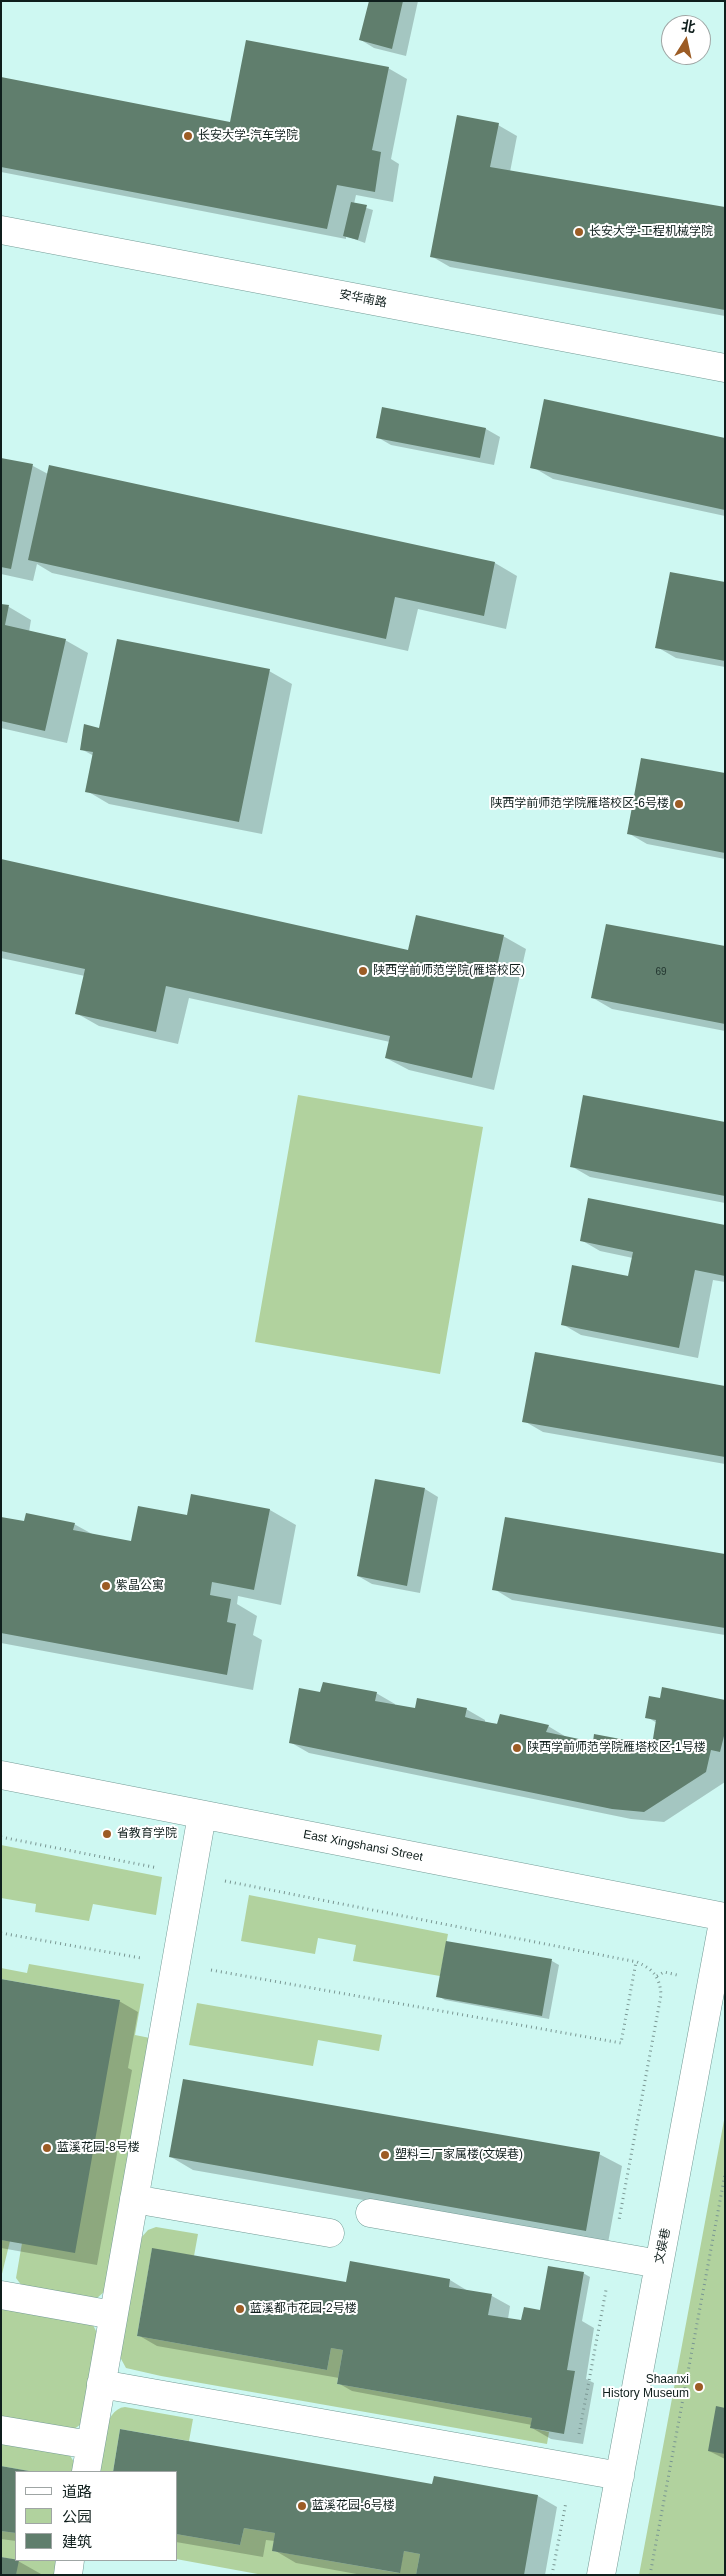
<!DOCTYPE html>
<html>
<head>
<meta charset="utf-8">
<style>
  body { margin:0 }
  #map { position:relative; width:726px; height:2576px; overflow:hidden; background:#cef8f2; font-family:Arial,"Noto Sans SC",sans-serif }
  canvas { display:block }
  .frame { position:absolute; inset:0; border:2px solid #0f1e1c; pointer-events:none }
  .legend { position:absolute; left:15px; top:2471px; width:162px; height:90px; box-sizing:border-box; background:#fff; border:1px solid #9fa5a4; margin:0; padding:6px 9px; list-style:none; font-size:15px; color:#0f1e1c }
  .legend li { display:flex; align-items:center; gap:10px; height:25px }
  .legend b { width:25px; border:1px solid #9fa5a4 }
  .north { position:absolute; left:661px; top:15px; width:50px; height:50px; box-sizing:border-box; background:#fff; border:1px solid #9fa5a4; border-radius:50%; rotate:10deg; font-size:14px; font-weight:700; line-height:20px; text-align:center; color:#0f1e1c }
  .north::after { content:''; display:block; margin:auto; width:18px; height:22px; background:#9c5c25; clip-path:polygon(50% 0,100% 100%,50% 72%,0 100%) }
</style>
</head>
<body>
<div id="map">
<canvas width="726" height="2576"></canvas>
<div class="frame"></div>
<ul class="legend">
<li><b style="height:6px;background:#fff"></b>道路</li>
<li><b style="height:14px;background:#b1d29e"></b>公园</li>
<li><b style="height:14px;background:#607e6d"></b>建筑</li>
</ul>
<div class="north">北</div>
</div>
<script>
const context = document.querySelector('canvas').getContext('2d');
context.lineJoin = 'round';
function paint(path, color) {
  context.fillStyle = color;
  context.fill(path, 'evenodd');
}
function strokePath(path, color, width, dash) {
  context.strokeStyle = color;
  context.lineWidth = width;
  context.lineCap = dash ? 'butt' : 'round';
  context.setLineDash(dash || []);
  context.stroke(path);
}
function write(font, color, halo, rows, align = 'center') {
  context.font = font + ' Arial,"Noto Sans SC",sans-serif';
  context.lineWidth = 4;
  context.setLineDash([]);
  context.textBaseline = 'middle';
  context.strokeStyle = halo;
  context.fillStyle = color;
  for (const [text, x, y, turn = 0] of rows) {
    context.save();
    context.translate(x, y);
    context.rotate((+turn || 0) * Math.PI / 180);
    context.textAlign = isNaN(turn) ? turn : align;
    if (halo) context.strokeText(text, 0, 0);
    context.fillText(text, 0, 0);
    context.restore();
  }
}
const green = new Path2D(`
  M298 1095 483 1127 440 1374 255 1342Z
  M1 1845 162 1877 156 1915 93 1904 89 1921 35 1912 36 1904 1 1898Z
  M249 1895 448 1934 440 1976 353 1961 356 1945 318 1938 315 1954 241 1941Z
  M29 1964 144 1984 135 2035 150 2038 105 2291 96 2299 22 2286 16 2278 22 2243 120 2000 1 1979V1968L27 1973Z
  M197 2003 382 2035 379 2051 318 2040 313 2066 189 2045Z
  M725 2115V2575H639Z
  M156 2227 198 2234 194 2256 152 2249 137 2336 327 2370 331 2348 343 2350 337 2384 532 2418 531 2428 549 2432 547 2444 161 2376 126 2368 120 2357 140 2239 148 2230Z
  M1 2240 10 2241 1 2278Z
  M1 2307 92 2323 97 2333 81 2424 73 2430 1 2418Z
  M125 2407 193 2419 189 2441 120 2429 113 2472H98C102 2454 102 2409 125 2407Z
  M1 2442 69 2454 74 2462 73 2472H34L1 2466Z
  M244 2528 275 2533 273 2551 399 2573 404 2551 420 2554 416 2575H263L176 2559V2534L240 2545Z
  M1 2531 16 2533V2560L1 2557Z
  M17 2560H58L55 2575H16Z`);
const shadow = new Path2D(`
  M370 1H418L406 56 374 48 361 40Z
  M388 68 407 79 391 159 399 164 393 202 356 195 354 204 373 210 365 243 346 236V239L1 172V79L231 124Z
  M498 125 517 136 510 172 725 209V316L450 267 431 256Z
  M382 408 486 429 500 437 494 465 391 445 377 437Z
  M725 439V516L553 479 531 466Z
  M1 459 33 466 48 474 50 467 495 563 517 576 506 629 418 609 408 651 52 573 37 564 33 581 1 574Z
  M725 584V667L676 658 657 647Z
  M1 605 9 607 31 620 29 632 65 640 88 653 67 743 1 728Z
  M269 671 292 684 262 834 109 804 87 791 94 756 81 749 100 729Z
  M725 775V859L647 844 628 833Z
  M1 860 409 951 503 936 526 949 494 1090 409 1070 386 1058 390 1042 189 998 178 1044 99 1026 76 1013 85 976 1 958Z
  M725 948V1031L612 1009 593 998Z
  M725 1123V1203L590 1177 571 1166Z
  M725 1226V1282L713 1280 698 1358 581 1335 562 1324 629 1277 633 1258 600 1251 581 1240Z
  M725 1387V1464L543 1432 524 1421Z
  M425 1489 438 1497 420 1593 372 1584 358 1576Z
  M270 1510 296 1525 281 1605 238 1596 237 1604 257 1616 253 1635 262 1640 253 1690 1 1643V1519L25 1523 74 1524 94 1535 132 1542 188 1516Z
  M725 1555V1635L512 1600 494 1589Z
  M321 1693H376L395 1704V1706L416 1710 466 1709 485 1720V1723L548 1726 568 1738 594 1743 653 1747 657 1723 647 1717 661 1699 725 1702V1782L664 1822 631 1819 309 1753 290 1742Z
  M447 1942 552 1961 559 1965 549 2019 445 2000 438 1996Z
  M1 1980 119 2001 138 2012 128 2068 132 2070 97 2265 1 2248Z
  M599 2154 622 2166 608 2243 193 2170 171 2157Z
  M583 2273 590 2277 582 2321 594 2328 586 2379 594 2383 583 2444 551 2439 532 2428V2425L352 2391 338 2383 339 2378 157 2346 138 2335 347 2284 450 2280 468 2291 492 2296 510 2306 508 2319 522 2322 541 2311Z
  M725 2409V2459L709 2451Z
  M121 2431 433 2486 538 2496 557 2507 545 2575H362L296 2563 274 2550 275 2541 266 2540 263 2557 176 2542V2472H114Z
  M1 2468 27 2472H16V2541L1 2539Z
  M18 2561 41 2574 40 2575H1Z`);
const building = new Path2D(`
  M369 1H403L392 49 359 40Z
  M246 40 389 67 372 150 381 152 375 192 337 185 327 229 1 167V77L230 122Z
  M457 115 499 123 490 167 725 207V310L430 257Z
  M351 202 367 205 358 240 343 236Z
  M544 399 725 438V510L530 468Z
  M382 407 486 428 480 458 376 438Z
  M1 458 33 464 11 569 1 567Z
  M49 465 495 562 484 616 395 597 386 639 28 560Z
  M670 572 725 582V661L655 648Z
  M1 604 9 605 5 625 66 639 45 731 1 721Z
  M117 639 270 669 239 822 85 792 93 752 80 750 84 724 99 728Z
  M641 758 725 773V853L627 834Z
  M1 859 408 950 416 915 504 935 472 1078 385 1058 390 1036 166 986 156 1032 75 1014 85 969 1 951Z
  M606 924 725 946V1024L591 998Z
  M583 1095 725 1122V1196L570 1167Z
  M588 1198 725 1225V1276L695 1270 679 1348 561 1325 572 1265 628 1276 633 1252 580 1241Z
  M535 1352 725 1386V1457L522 1422Z
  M375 1479 425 1488 407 1586 357 1576Z
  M191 1494 270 1509 254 1590 212 1582 210 1595 231 1599 227 1622 236 1624 227 1675 1 1633V1517L24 1521 26 1513 75 1523 73 1530 131 1541 138 1506 187 1515Z
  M505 1517 725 1554V1628L492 1590Z
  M323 1682 377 1692 375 1701 415 1708 417 1698 467 1708 465 1717 472 1719 497 1724 500 1714 549 1725 546 1732 593 1742 594 1734 652 1745 656 1720 645 1718 649 1696 660 1698 662 1687 725 1700V1732L720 1752 711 1750 706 1772 644 1812 612 1809 289 1743 299 1688 320 1692Z
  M446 1941 552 1959 542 2016 436 1997Z
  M1 1979 120 2000 75 2253 1 2240Z
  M183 2079 600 2152 586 2231 169 2157Z
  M152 2248 346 2282 350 2261 450 2279 449 2287 492 2294 488 2315 521 2320 524 2307 540 2310 548 2266 584 2272 567 2370 575 2371 564 2434 530 2428 532 2418 337 2384 343 2350 331 2348 327 2370 137 2336Z
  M716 2406 725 2408V2454L708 2451Z
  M120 2429 432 2484 434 2476 538 2495 524 2575H416L420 2554 404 2551 400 2573 272 2551 275 2533 244 2528 240 2545 176 2534V2472H113Z
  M1 2466 29 2471 16 2472V2533L1 2531Z
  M1 2557 19 2560 16 2575H1Z`);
const path = new Path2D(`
  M1 1837 158 1868
  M225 1881 637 1962C653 1969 660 1977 661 1995L619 2220
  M1 1933 141 1958
  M211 1970 621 2043 636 1962
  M657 1976 664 1972 677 1975
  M579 2434 606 2290
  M552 2575 566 2502
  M650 2575 725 2174`);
const minor = new Path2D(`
  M1 230 725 368
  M1 1775 725 1917
  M134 2199 330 2233
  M370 2213 659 2264
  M1 2295 113 2315
  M101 2384 620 2476
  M1 2430 90 2445
  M86 2472 202 1815
  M68 2575 70 2560
  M601 2575 724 1917`);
const markers = [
  [188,136,5,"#9c5c25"],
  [579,232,5,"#9c5c25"],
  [679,804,5,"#9c5c25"],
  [363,971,5,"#9c5c25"],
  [106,1586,5,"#9c5c25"],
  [517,1748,5,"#9c5c25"],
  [107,1834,5,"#9c5c25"],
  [47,2148,5,"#9c5c25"],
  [385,2155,5,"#9c5c25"],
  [240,2309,5,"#9c5c25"],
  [699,2387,5,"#9c5c25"],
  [302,2506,5,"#9c5c25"]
];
const numberNames = [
  ["69",661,972]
];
const poiNames = [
  ["长安大学-汽车学院",198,136],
  ["长安大学-工程机械学院",589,232],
  ["陕西学前师范学院雁塔校区-6号楼",669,804,"right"],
  ["陕西学前师范学院(雁塔校区)",373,971],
  ["紫晶公寓",116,1586],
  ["陕西学前师范学院雁塔校区-1号楼",527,1748],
  ["省教育学院",117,1834],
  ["蓝溪花园-8号楼",57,2148],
  ["塑料三厂家属楼(文娱巷)",395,2155],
  ["蓝溪都市花园-2号楼",250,2309],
  ["Shaanxi",689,2380,"right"],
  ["History Museum",689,2394,"right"],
  ["蓝溪花园-6号楼",312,2506]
];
const streetNames = [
  ["安华南路",363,299,11],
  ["East Xingshansi Street",363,1846,11],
  ["文娱巷",663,2246,-79]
];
paint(green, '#b1d29e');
paint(shadow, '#0003');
paint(building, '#607e6d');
strokePath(minor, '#749b96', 29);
strokePath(path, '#799692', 3, [1, 4]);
strokePath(minor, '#fff', 28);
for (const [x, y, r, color] of markers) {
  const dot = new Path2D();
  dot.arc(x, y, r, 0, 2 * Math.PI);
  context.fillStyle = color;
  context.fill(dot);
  strokePath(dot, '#fff', 2);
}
write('10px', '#233630', null, numberNames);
write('12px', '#0f1e1c', '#fff', poiNames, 'left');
write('12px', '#0f1e1c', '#fff', streetNames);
</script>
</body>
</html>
